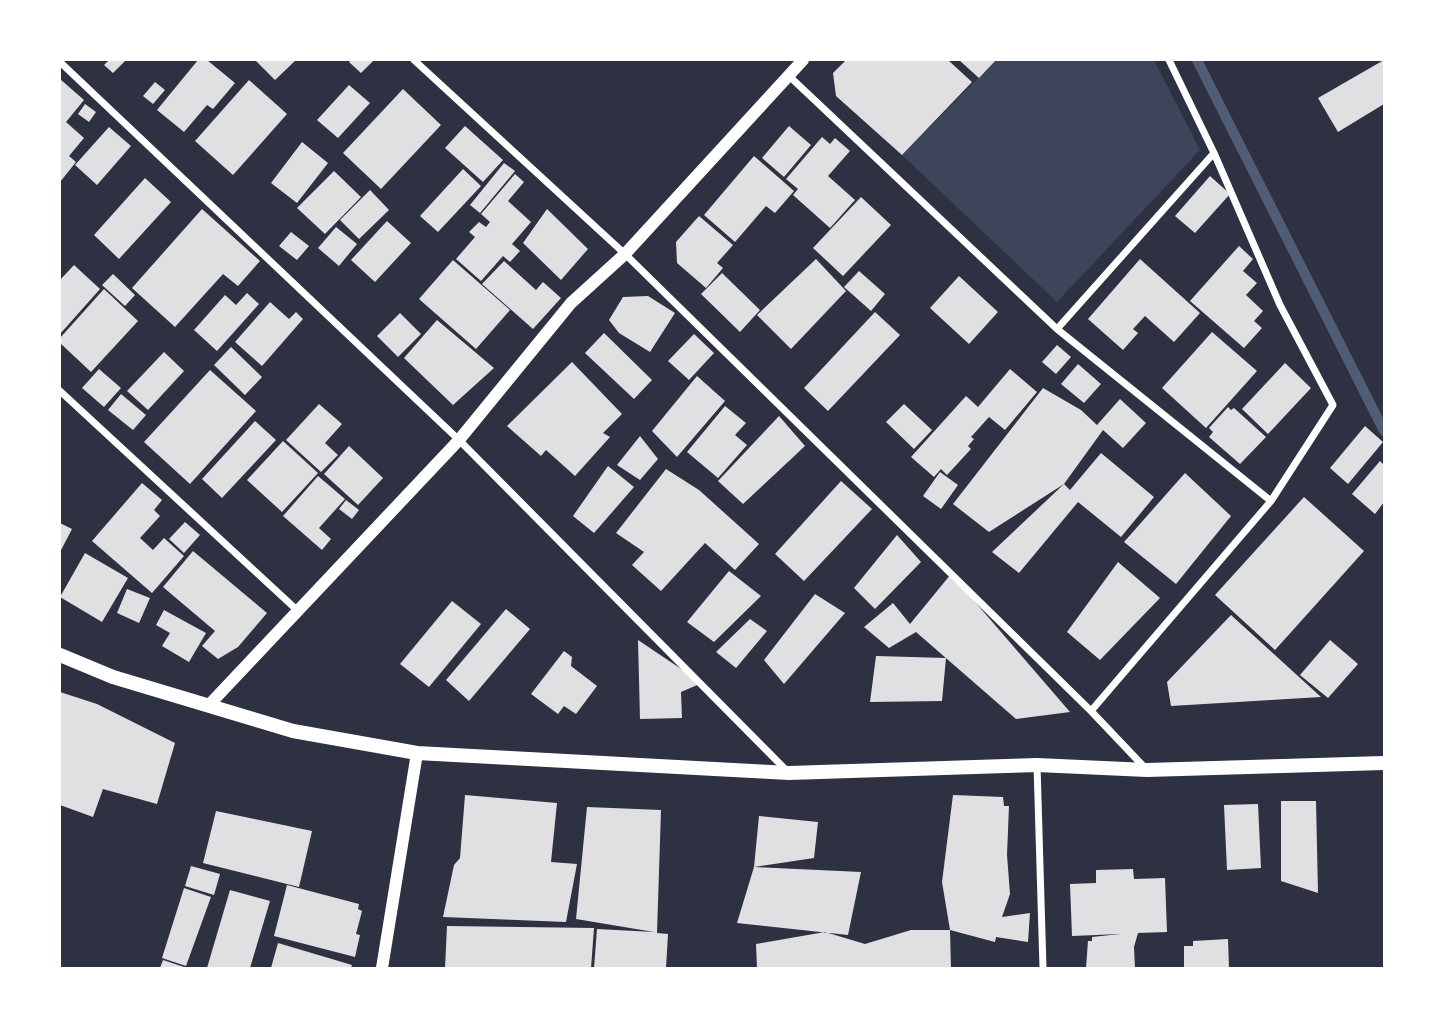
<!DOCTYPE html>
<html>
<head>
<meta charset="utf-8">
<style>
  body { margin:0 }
  #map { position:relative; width:1444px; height:1028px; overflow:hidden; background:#2d3142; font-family:Mulish,sans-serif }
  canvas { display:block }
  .frame { position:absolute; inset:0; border:61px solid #fff; pointer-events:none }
</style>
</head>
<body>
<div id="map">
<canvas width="1444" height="1028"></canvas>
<div class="frame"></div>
</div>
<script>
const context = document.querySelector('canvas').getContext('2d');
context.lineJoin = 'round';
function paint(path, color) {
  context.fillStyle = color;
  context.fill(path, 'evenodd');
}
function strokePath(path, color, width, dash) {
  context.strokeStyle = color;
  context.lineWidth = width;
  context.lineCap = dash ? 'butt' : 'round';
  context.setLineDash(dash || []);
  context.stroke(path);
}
const green = new Path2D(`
  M996 60H1154L1200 150 1057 302 902 155Z`);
const stream = new Path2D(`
  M1197 60 1384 431`);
const building = new Path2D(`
  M109 60H126L113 73 104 65Z
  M198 60H207L235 83 213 109 207 105 184 132 157 110Z
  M255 60H296L275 80Z
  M351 60H374L361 73 349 62Z
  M846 60H948L972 82 902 155 836 96 833 73Z
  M959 60H996L979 78Z
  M1384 60V104L1338 132 1318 98Z
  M60 79 84 100 66 122 84 138 69 156 76 162 60 182V130L61 128 60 126Z
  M249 80 287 114 233 175 195 141Z
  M155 82 165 90 153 104 143 96Z
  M349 85 370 103 338 138 317 120Z
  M403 89 441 125 381 189 343 153Z
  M85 104 96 112 89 122 78 114Z
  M465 126 503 160 483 182 445 148Z
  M789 126 811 145 784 177 762 158Z
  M109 127 131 146 97 185 75 165Z
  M822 137 830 144 835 138 850 151 828 176 855 200 830 228 793 195 798 189 786 179Z
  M302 142 328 163 297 203 271 183Z
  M754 156 794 191 775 213 766 206 735 242 704 215Z
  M504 163 515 171 480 213 470 205Z
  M463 169 481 186 438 232 420 216Z
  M334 171 361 197 325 234 297 208Z
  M515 174 524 182 508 201 531 222 512 244 520 251 510 262 503 256 481 281 456 259 475 237 469 232 479 222 486 227 490 222 481 214Z
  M1210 176 1230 194 1195 233 1175 216Z
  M145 178 171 202 119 259 94 235Z
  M370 190 389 210 359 239 340 220Z
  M861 197 891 225 843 276 813 248Z
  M202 209 260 261 238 286 223 274 175 327 132 288Z
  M547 209 588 249 561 280 523 243Z
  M699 216 733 245 717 263 723 268 706 288 677 263 676 242Z
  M387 221 411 243 375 282 351 260Z
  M336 227 357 244 339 266 318 248Z
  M291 232 309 246 297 260 279 246Z
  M1239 246 1253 259 1243 271 1257 283 1246 295 1263 311 1254 321 1262 328 1244 348 1190 301Z
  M816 259 846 291 791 349 757 315Z
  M1140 259 1200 313 1174 342 1145 316 1133 329 1138 333 1123 350 1088 319Z
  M453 260 510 310 476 349 419 299Z
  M504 261 536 290 543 282 561 298 533 329 482 284Z
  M74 265 100 289 60 334V280Z
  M859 271 885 294 871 311 844 287Z
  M722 273 760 310 740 332 701 294Z
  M113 274 135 295 125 306 102 285Z
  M959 276 998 312 969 344 930 308Z
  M104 289 138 321 91 372 60 343V338Z
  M247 293 259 304 217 351 194 330 225 295 236 305Z
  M648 296 675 313 650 352 619 333 609 320 623 297Z
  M270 302 289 319 296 312 303 319 262 366 235 342Z
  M875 312 900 335 828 411 804 388Z
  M400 313 421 334 398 357 377 336Z
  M437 320 494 368 453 405 404 358Z
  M1212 332 1257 371 1206 428 1162 388Z
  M604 333 652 380 634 399 585 353Z
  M694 334 714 353 689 380 668 361Z
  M1057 345 1071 357 1056 374 1042 362Z
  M231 347 262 377 245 395 214 365Z
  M164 352 184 371 148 410 127 391Z
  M572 362 622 414 603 433 610 437 575 476 546 450 541 456 507 426Z
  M1285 363 1311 388 1268 434 1242 409Z
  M1078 364 1101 384 1084 403 1061 384Z
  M99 369 121 388 104 407 82 388Z
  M1010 369 1037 392 1005 430 989 417 971 437 974 439 968 446 971 449 947 475 941 469 934 477 911 457 966 396 978 407Z
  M210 370 256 411 190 484 144 442Z
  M697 376 725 401 677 457 652 431Z
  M1043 388 1081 410 1097 425 1120 399 1146 423 1123 448 1103 430 1064 484 1070 490 1101 453 1154 497 1121 537 1078 502 1019 573 992 552 1064 484 989 532 953 504Z
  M121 394 146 415 133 430 108 410Z
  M319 404 342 424 325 443 338 455 321 472 286 440Z
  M904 404 932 430 914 449 886 422Z
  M725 406 746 423 735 435 747 445 718 478 687 452Z
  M1228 407 1231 410 1234 408 1266 437 1240 464 1209 437 1213 432 1209 428Z
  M779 416 805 446 743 504 718 481Z
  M255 421 276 440 222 498 202 479Z
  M1365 426 1383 442 1348 484 1330 468Z
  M640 436 658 459 640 480 617 465Z
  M283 441 318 473 282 512 247 480Z
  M349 446 383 478 358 505 324 474Z
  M1380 461 1384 465V502L1375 514 1352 494Z
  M608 466 634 487 594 533 573 516Z
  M666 469 699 490 759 544 735 570 705 543 661 591 632 565 644 552 616 533Z
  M940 472 958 485 941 509 923 496Z
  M1185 473 1231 516 1176 584 1124 542Z
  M318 476 345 499 319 528 331 539 322 550 283 516Z
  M841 481 872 509 804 581 775 554Z
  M142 483 162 500 154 510 160 516 140 538 153 550 164 538 184 556 152 593 92 541Z
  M1304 497 1364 551 1275 650 1215 595Z
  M346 500 359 510 352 519 339 509Z
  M185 522 200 535 184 553 169 539Z
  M60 523 72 529 60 552Z
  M897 535 921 562 875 609 854 588Z
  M193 551 267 613 238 647 218 659 202 646 215 631 163 587Z
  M85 553 128 578 102 622 60 597Z
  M1118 562 1160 598 1100 660 1067 632Z
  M729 571 761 596 714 642 687 622Z
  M951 574 1070 712 1016 719 916 632 889 648 864 627 893 603 910 624Z
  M127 589 150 598 139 623 117 613Z
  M815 594 845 613 784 684 764 660Z
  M452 601 481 624 429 687 400 664Z
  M506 609 530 629 469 701 446 680Z
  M164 610 206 633 189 662 162 646 170 633 156 625Z
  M1231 615 1321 697 1171 706 1167 682Z
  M750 619 767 631 736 668 716 652Z
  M638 640 702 683 681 692 682 718 640 719Z
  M1330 640 1358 664 1328 698 1300 675Z
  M564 651 572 657 571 666 597 686 576 714 564 706 558 714 531 694Z
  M876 656 946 658 942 701 870 702Z
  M60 692 97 704 175 743 157 804 103 789 93 817 60 805Z
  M465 795 557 803 551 862 577 864 566 922 443 917 454 865 460 858Z
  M953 795 1003 797 1004 806H1009L1007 855 1010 894 1002 917 1030 913 1028 942 996 937 995 942 950 930 942 882Z
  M1281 801H1316L1318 893 1281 881Z
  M1258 804 1261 868 1227 870 1224 805Z
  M587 807 661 810 657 933 668 934 666 968H594L597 929 654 932 576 919Z
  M216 811 312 831 299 887 203 863Z
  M759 816 818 822 814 858 754 867 861 872 848 935 737 923 754 867Z
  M191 866 220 874 214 895 185 886Z
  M1133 869 1134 879 1165 878 1167 932 1138 933 1134 947 1135 968H1086L1088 941H1092V937L1120 934 1072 936 1070 884 1096 883V870Z
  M287 885 359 904 358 909 362 911 356 934 360 935 355 957 274 936Z
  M184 888 211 897 186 966 162 958Z
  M230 890 270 901 250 968H207Z
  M447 926 594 928 591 968H445Z
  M911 930H950L951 968H757L756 944 825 932 865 944Z
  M1228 939 1229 968H1184V946H1193V941Z
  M278 943 352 965 351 968H271Z
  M163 960 187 968H160Z`);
const minor = new Path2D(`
  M414 60 625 254 1091 711 1147 770
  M60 62 459 440 786 770
  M788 75 1057 329 1271 501
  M1057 329 1214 153
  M60 391 298 611
  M1091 711 1271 501 1333 405 1280 305 1214 153 1169 60
  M1037 765 1043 968`);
const tertiary = new Path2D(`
  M208 706 459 440 571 303 625 254 803 60
  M382 968 417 753`);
const secondary = new Path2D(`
  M60 655 113 677 293 731 417 753 789 773 1037 765 1147 770 1384 763`);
paint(green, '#3c4559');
strokePath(stream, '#4f5d75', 10);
paint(building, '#e0e0e3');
strokePath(minor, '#fff', 7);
strokePath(tertiary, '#fff', 12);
strokePath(secondary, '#fff', 14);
</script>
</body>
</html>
